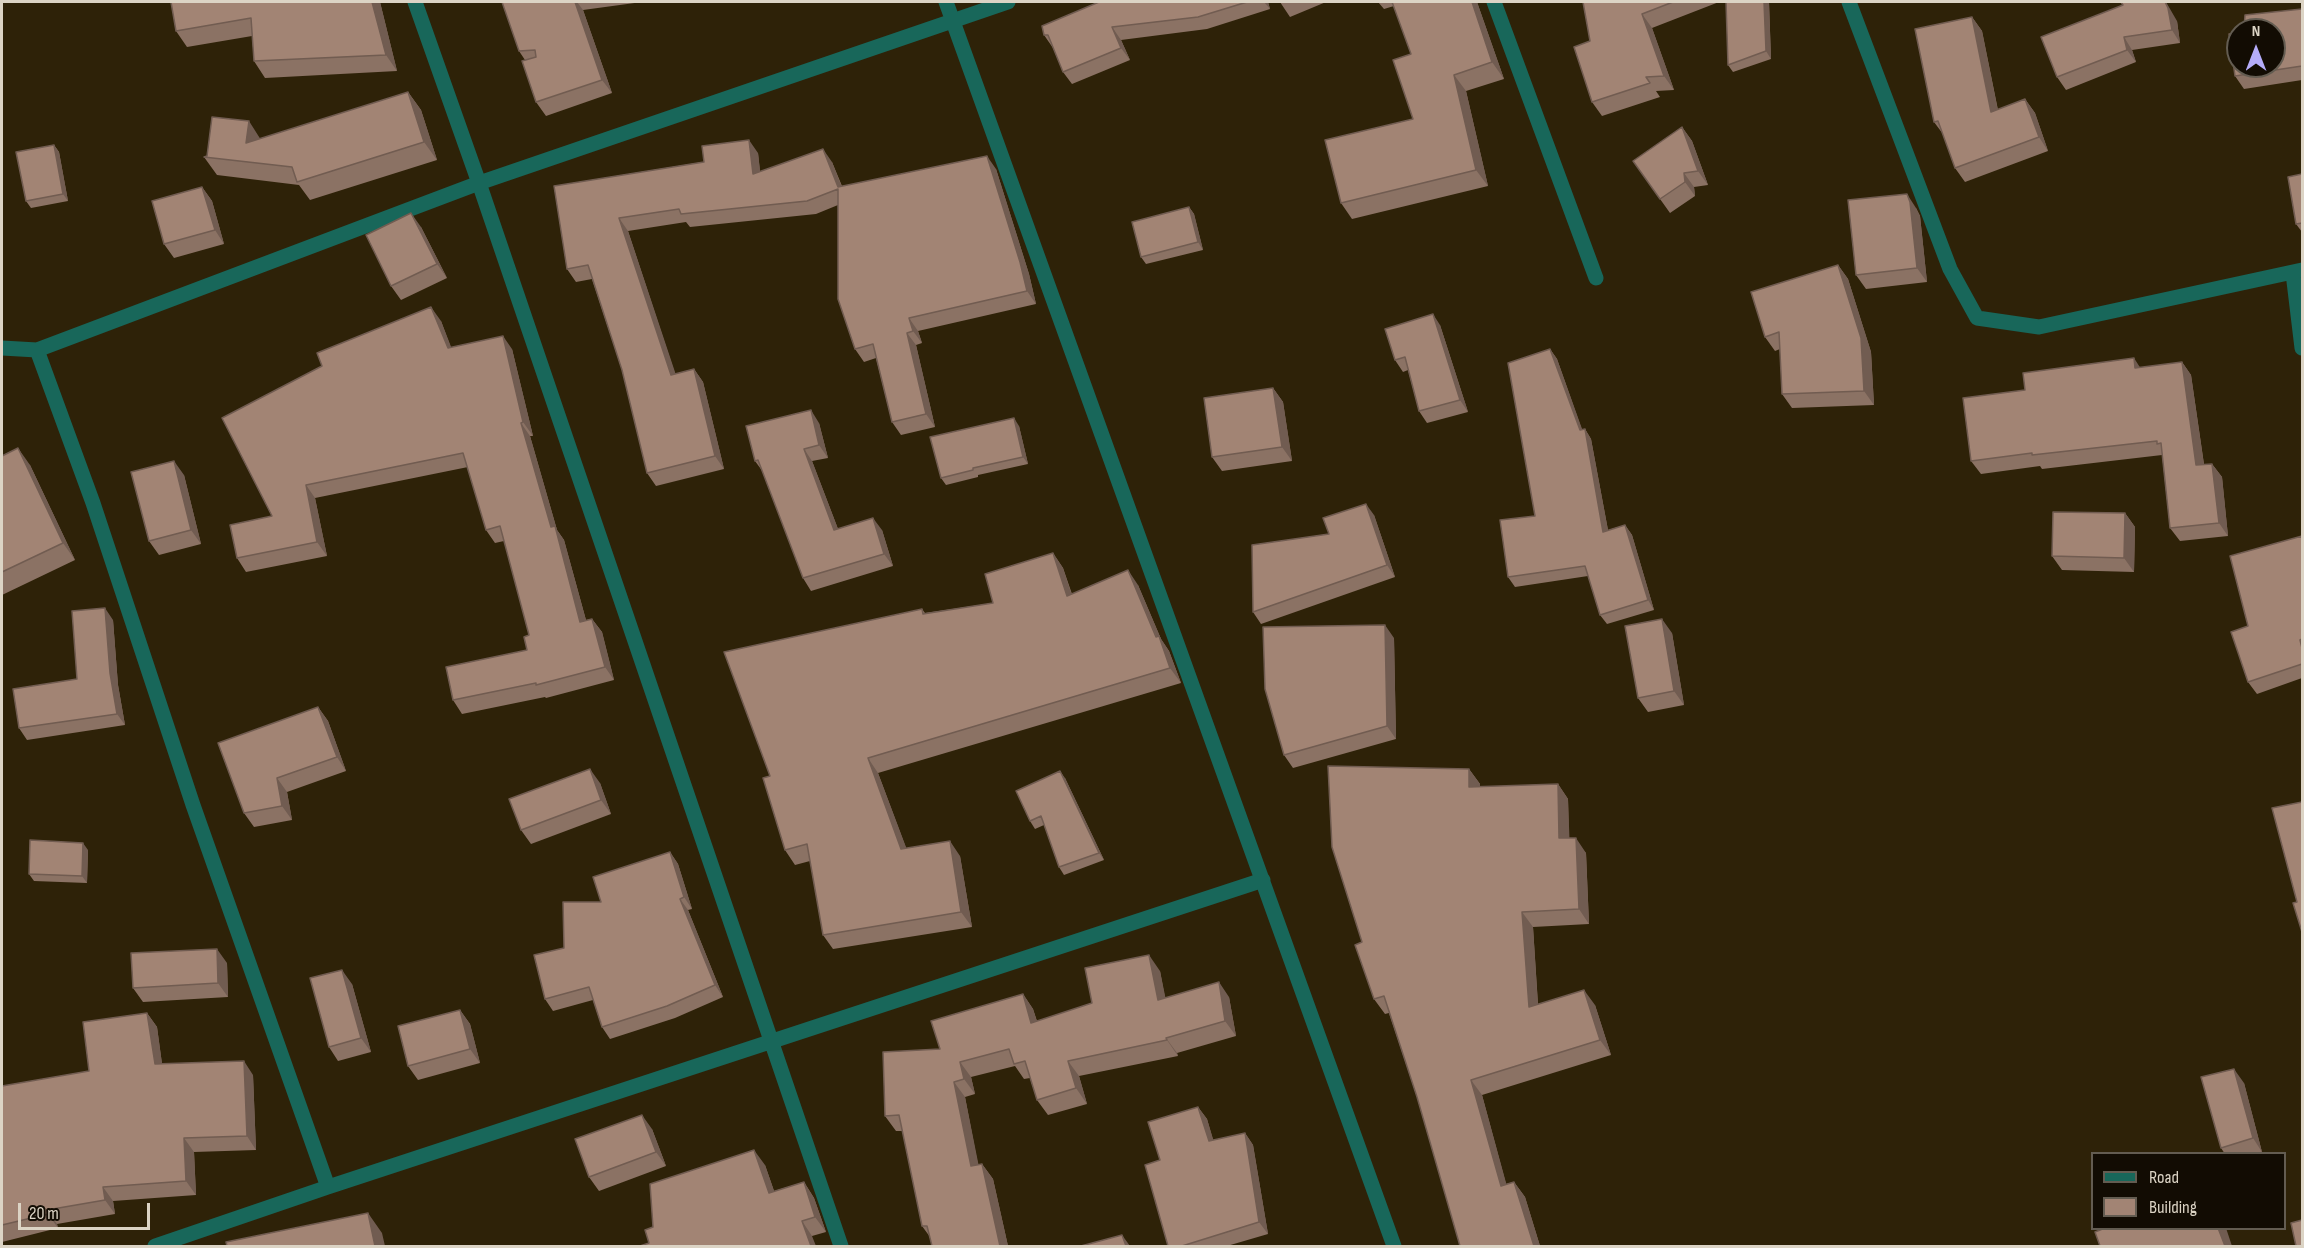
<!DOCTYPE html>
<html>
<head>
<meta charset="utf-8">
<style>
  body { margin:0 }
  #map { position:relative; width:2304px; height:1248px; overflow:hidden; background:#2e2208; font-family:"Sofia Sans Condensed",sans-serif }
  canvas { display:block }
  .frame { position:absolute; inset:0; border:3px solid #dcd4c5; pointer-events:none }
  .legend { position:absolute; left:2091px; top:1152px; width:195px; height:78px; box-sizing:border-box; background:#120c03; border:2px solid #635c51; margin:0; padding:8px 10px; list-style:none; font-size:18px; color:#dcd4c5 }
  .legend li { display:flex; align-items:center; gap:12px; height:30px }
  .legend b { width:30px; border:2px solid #635c51 }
  .north { position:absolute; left:2226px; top:18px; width:60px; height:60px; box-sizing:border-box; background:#120c03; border:2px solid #635c51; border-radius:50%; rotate:0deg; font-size:16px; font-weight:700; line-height:24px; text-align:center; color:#dcd4c5 }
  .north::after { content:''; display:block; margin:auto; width:21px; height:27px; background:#b4acf9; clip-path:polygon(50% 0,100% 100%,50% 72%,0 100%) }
  .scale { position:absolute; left:18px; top:1203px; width:132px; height:27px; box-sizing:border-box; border:3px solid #dcd4c5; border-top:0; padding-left:8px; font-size:18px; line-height:21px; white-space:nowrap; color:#dcd4c5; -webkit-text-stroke:4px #120c03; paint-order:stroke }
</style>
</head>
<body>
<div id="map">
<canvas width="2304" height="1248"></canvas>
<div class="frame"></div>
<ul class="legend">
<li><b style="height:8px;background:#18675a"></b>Road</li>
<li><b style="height:16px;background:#a28474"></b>Building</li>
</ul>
<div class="north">N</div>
<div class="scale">20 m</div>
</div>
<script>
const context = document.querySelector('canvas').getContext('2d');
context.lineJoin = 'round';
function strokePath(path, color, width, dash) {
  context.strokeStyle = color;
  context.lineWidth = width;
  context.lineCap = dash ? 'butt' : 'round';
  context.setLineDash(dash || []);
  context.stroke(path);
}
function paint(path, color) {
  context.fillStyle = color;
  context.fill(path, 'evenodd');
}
const minor = new Path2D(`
  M415 2 479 183 841 1246
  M946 2 1394 1246
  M1494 2 1596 278
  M1849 2 1950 269 1977 318 2039 327 2302 270
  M2293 273 2302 348
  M2 348 37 350 479 183 1008 2
  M37 350 93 503 193 805 328 1187
  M155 1246 328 1187 1263 880`);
const wall = new Path2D(`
  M171 2H380L397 71 265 78 254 61 252 36 187 47 176 31Z
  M502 2H642L583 10 612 93 546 116 536 102 525 60 519 51Z
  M1099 2H1268L1270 9 1207 29 1121 40 1130 60 1072 84 1063 72 1053 48 1044 35Z
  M1280 2H1326L1290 17Z
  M1378 2H1477L1504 79 1466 91 1488 186 1352 219 1341 203 1413 119 1411 54 1394 6 1384 9Z
  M1583 2H1719L1652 28 1674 90 1656 91 1660 97 1602 116 1592 102 1590 41Z
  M1769 2 1771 59 1733 72 1728 65Z
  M2302 9V80L2244 89 2235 76 2238 66Z
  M1972 17 1982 31 1998 110 2025 99 2035 113 2048 151 1965 182 1955 168 1943 134 1934 122Z
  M2177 21 2180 43 2132 50 2136 62 2066 90 2057 77 2041 37Z
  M408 92 421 110 437 160 310 200 299 185 217 175 204 157Z
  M1682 127 1692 141 1708 185 1694 187 1695 196 1670 213 1633 161Z
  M54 145 59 152 68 201 31 208 26 201Z
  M758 153 760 172 832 162 842 186 996 169 1029 274 1036 304 918 331 922 343 916 345 935 427 901 435 892 422 876 358 864 362 855 349 838 205 816 214 690 227 686 222 628 231 675 374 694 369 703 382 724 469 656 486 647 473 622 370 592 279 576 282 567 269 554 186Z
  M2302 174V232L2296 224Z
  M202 187 212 201 224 244 174 258 164 244Z
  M1189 207 1194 214 1203 250 1146 264 1141 257Z
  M1916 208 1920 216 1927 282 1866 289 1856 275Z
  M421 227 447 278 401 300 391 286Z
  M1838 265 1848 279 1871 352 1874 405 1792 408 1782 394 1780 349 1775 351 1765 337Z
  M441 321 451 348 512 349 533 436H530L557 530 564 540 586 620 592 619 602 632 614 680 546 698 545 697 462 714 453 700 527 650 529 635 504 541 495 543 486 530 468 467 315 498 327 556 246 572 237 558Z
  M1440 325 1468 412 1427 423 1419 411 1408 370 1403 372 1395 360Z
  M1550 349 1557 359 1582 430 1585 429 1591 439 1608 530 1625 525 1632 535 1654 610 1607 624 1600 615 1588 576 1515 587 1508 577 1535 516Z
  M2182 362 2191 375 2204 464H2212L2222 477 2228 536 2180 541 2170 528 2162 455 2042 469 2040 466 1981 474 1971 461 2025 390 2141 368Z
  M1273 388 1283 402 1292 461 1222 471 1212 457Z
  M819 423 828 458 812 461 838 529 882 530 893 566 811 591 803 578 763 472 755 461Z
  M1019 426 1028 464 978 475V477L946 485 941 478Z
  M2 456 30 465 75 560 2 595Z
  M184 475 201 544 159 555 149 541Z
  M2125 513 2135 527 2134 572 2062 570 2052 556Z
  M1374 515 1395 577 1261 624 1253 612 1329 534Z
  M2302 536V678L2257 694 2248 682V626Z
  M1053 553 1063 568 1072 594 1138 585 1161 639 1169 651 1181 683 878 773 906 848 960 856 972 927 833 949 823 935 810 861 795 865 785 850 770 776 922 609 925 613 993 603Z
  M113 620 118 685 125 725 27 740 19 728 77 679Z
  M1672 633 1684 705 1648 712 1638 698Z
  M1394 638 1396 739 1293 768 1284 755Z
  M318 707 328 721 346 771 287 792 292 820 254 827 244 813Z
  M1469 769 1480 784V787L1558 784 1568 799 1569 838 1586 853 1589 924 1533 927 1538 1004 1595 1005 1611 1055 1482 1095 1506 1184 1514 1182 1525 1197 1540 1246H1460L1417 1097 1389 1013 1385 1014 1374 999 1362 942Z
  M1065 778 1104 860 1064 875 1059 867 1044 825 1035 829 1030 821Z
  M600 783 611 814 531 844 521 830Z
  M88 850 87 883 34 881 29 874Z
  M670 852 678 864 692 909 688 910 723 997 675 1018 610 1039 602 1027 593 1000 553 1011 545 999 564 948 601 902Z
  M227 963 228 997 143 1002 133 988Z
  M1160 971 1165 998 1229 997 1236 1036 1177 1053 1178 1056 1079 1076 1087 1104 1048 1115 1037 1100 1030 1078 1024 1079 1015 1066 971 1077 975 1094 965 1097 978 1165 982 1164 993 1179 1008 1246H932L930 1237 922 1226 903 1131H896L885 1116 940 1049 1023 994 1033 1009 1037 1021 1092 1003Z
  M352 984 371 1052 338 1061 329 1047Z
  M460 1010 470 1024 480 1063 418 1080 408 1066Z
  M147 1013 157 1027 162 1064 253 1075 256 1150 194 1152 196 1195 113 1201 115 1214 57 1224 58 1228 2 1242V1086L89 1071Z
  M2244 1083 2262 1152 2259 1154H2225L2221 1148Z
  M1198 1107 1207 1119 1213 1140 1245 1133 1253 1145 1268 1234 1227 1246H1168L1160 1160Z
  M652 1129 666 1166 599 1191 589 1177Z
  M765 1165 774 1191 804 1182 814 1198 826 1232 812 1236 649 1243 653 1227Z`);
const shadedWall = new Path2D(`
  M372 2H380L397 71 386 55Z
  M575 2H577L583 10 612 93 602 80Z
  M1264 2H1268L1270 9Z
  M1472 2H1477L1504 79 1492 62Z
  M1764 2H1769L1771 59 1766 51Z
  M2165 2H2166L2177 21 2180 43 2172 30Z
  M1642 14 1652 28 1674 90 1664 76Z
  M1972 17 1982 31 2001 126 1991 112Z
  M1112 27 1121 40 1130 60 1121 48Z
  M2124 37 2132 50 2136 62 2127 50Z
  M1454 75 1466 91 1488 186 1476 170Z
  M408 92 421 110 437 160 424 142Z
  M2025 99 2035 113 2048 151 2039 137Z
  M249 121 261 140 246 143Z
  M1682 127 1692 141 1708 185 1698 171Z
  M749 140 758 153 762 187 753 174Z
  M54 145 59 152 68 201 63 194Z
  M823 149 832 162 847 200 838 187Z
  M987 156 996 169 1029 274 1036 304 1027 291Z
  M1684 173 1694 187 1695 196 1685 182Z
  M202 187 212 201 224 244 215 230Z
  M1907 194 1916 208 1920 216 1927 282 1917 268Z
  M1189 207 1194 214 1203 250 1198 242Z
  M411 213 421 227 447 278 437 264Z
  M619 218 628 231 680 387 671 375Z
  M1838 265 1848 279 1871 352 1874 405 1864 391Z
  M431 307 441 321 457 362 448 348Z
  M1433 314 1440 325 1468 412 1460 400Z
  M909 318 918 331 922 343 913 331Z
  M907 333 916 345 935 427 926 414Z
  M503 336 512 349 533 436 523 422Z
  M1550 349 1557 359 1586 440 1580 430Z
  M2134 358 2143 372 2135 368Z
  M2182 362 2191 375 2206 479 2196 465Z
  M694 369 703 382 724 469 715 456Z
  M1273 388 1283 402 1292 461 1282 447Z
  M811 410 819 423 828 458 819 445Z
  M1014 418 1019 426 1028 464 1023 457Z
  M521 423 530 436 557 530 564 540 590 635 580 622 551 527Z
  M1585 429 1591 439 1610 541 1603 532Z
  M18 448 30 465 75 560 63 543Z
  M804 449 812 461 843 542 834 530Z
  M174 461 184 475 201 544 191 530Z
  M2212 464 2222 477 2228 536 2219 523Z
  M306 485 315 498 327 556 317 542Z
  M1366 504 1374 515 1395 577 1387 565Z
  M2125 513 2135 527 2134 572 2124 558Z
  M873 518 882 530 893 566 884 554Z
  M1625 525 1632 535 1654 610 1648 600Z
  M1053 553 1063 568 1077 611 1067 596Z
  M1128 570 1138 585 1161 639 1169 651 1181 683 1170 668Z
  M105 608 113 620 118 685 125 725 117 714 110 673Z
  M592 619 602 632 614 680 605 667Z
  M1662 619 1672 633 1684 705 1674 691Z
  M1385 625 1394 638 1396 739 1387 726Z
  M318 707 328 721 346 771 337 757Z
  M868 758 878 773 912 863 901 849Z
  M590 769 600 783 611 814 601 800Z
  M1469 769 1480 784 1479 802 1469 787Z
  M1060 771 1065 778 1104 860 1099 853Z
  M277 778 287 792 292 820 282 806Z
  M1558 784 1568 799 1570 853 1559 838Z
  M1576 838 1586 853 1589 924 1579 909Z
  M950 841 960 856 972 927 961 912Z
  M83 843 88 850 87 883 82 876Z
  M670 852 678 864 692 909 684 897Z
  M680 899 688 910 723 997 715 985Z
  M1522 912 1533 927 1539 1022 1529 1007Z
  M217 949 227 963 228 997 218 983Z
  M1149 955 1160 971 1169 1015 1158 1000Z
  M342 970 352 984 371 1052 361 1038Z
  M1219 982 1229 997 1236 1036 1225 1021Z
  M1584 990 1595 1005 1611 1055 1600 1040Z
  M1023 994 1033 1009 1042 1038 1031 1023Z
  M460 1010 470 1024 480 1063 470 1049Z
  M147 1013 157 1027 164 1078 155 1064Z
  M1166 1038 1177 1053 1178 1056 1167 1040Z
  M244 1061 253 1075 256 1150 247 1136Z
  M1068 1061 1079 1076 1087 1104 1076 1088Z
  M960 1062 971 1077 975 1094 964 1079Z
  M2234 1069 2244 1083 2262 1152 2253 1138Z
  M1471 1080 1482 1095 1511 1201 1501 1186Z
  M954 1082 965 1097 982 1182 971 1166Z
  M1198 1107 1207 1119 1217 1152 1209 1141Z
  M642 1115 652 1129 666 1166 656 1152Z
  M1245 1133 1253 1145 1268 1234 1259 1222Z
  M184 1138 194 1152 196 1195 186 1181Z
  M754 1150 765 1165 780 1208 769 1193Z
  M982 1164 993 1179 1008 1246H1000Z
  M804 1182 814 1198 826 1232 815 1217Z
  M1514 1182 1525 1197 1540 1246H1534Z
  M103 1187 113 1201 115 1214 105 1200Z
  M47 1210 57 1224 58 1228 48 1214Z
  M368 1213 382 1233 385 1246H375Z
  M802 1221 812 1236 816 1246H811Z
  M2218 1228H2226L2232 1246H2225Z
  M1122 1235 1130 1246H1126Z`);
const building = new Path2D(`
  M171 2H372L386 55 254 61 251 18 176 31Z
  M502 2H575L602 80 536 102 522 61 536 57 535 50 519 51Z
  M1099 2H1247L1198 17 1112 27 1121 48 1063 72 1048 35H1044L1042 26Z
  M1392 2H1472L1492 62 1454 75 1476 170 1341 203 1325 140 1413 119 1393 60 1411 54Z
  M1583 2H1673L1642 14 1664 76 1646 77 1650 83 1592 102 1574 47 1590 41Z
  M1726 2H1764L1766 51 1728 65Z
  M2121 2H2165L2168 8 2172 30 2124 37 2127 50 2057 77 2041 37 2123 5Z
  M2302 9V66L2235 76 2229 34 2238 33V66H2274V30H2244L2245 15Z
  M1972 17 1991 112 2025 99 2039 137 1955 168 1938 121 1934 122 1915 29Z
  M408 92 424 142 297 182 292 167 204 157 207 156 212 117 249 121 246 143Z
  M1682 127 1698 171 1684 173 1685 182 1660 199 1633 161Z
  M749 140 753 174 823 149 838 187 987 156 1020 262 1027 291 909 318 913 331 907 333 926 414 892 422 873 344 855 349 838 299V189L807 201 681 214 679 209 619 218 671 375 694 369 715 456 647 473 622 370 588 265 567 269 554 186 704 162 702 146Z
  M54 145 63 194 26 201 16 152Z
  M2302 174V223L2296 224 2288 177Z
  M202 187 215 230 164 244 152 201Z
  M1907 194 1910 202 1917 268 1856 275 1848 200Z
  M1189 207 1198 242 1141 257 1132 222Z
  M411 213 437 264 391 286 366 235Z
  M1838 265 1861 338 1864 391 1782 394 1779 332 1765 337 1751 292Z
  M431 307 448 348 503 336 523 422 521 423 551 527 555 526 580 622 592 619 605 667 536 685V683L453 700 446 667 527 650 524 637 529 635 500 526 486 530 463 453 306 485 317 542 237 558 230 525 272 516 222 418 322 366 317 353Z
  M1433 314 1460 400 1419 411 1405 357 1395 360 1385 329Z
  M1550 349 1580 430 1585 429 1603 532 1625 525 1648 600 1600 615 1585 566 1508 577 1500 520 1535 516 1508 363Z
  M2134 358 2135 368 2182 362 2196 465 2212 464 2219 523 2170 528 2161 443 2157 444V441L2032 455V453L1971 461 1963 398 2025 390 2023 373Z
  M1273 388 1282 447 1212 457 1204 398Z
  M811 410 819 445 804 449 834 530 873 518 884 554 803 578 758 460 755 461 746 426Z
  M1014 418 1023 457 973 468V470L941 478 930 437Z
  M18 448 63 543 2 572V456Z
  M174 461 191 530 149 541 131 472Z
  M1366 504 1387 565 1253 612 1252 545 1329 534 1323 518Z
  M2053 512 2125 513 2124 558 2052 556Z
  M2302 536V639L2300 640 2302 648V664L2248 682 2231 632 2248 626 2230 556Z
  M1053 553 1067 596 1128 570 1156 637 1159 636 1170 668 868 758 901 849 950 841 961 912 823 935 807 844 785 850 763 778 770 776 724 652 922 609 923 614 993 603 985 574Z
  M105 608 110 673 117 714 19 728 13 689 77 679 72 611Z
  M1662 619 1674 691 1638 698 1625 626Z
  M1385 625 1387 726 1284 755 1265 689 1263 627Z
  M318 707 337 757 277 778 282 806 244 813 218 743Z
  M1328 766 1469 769V787L1558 784 1559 838H1576L1579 909 1522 912 1529 1007 1584 990 1600 1040 1471 1080 1501 1186 1514 1182 1534 1246H1460L1417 1097 1384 996 1374 999 1355 945 1362 942 1332 847Z
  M590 769 601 800 521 830 509 799Z
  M1060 771 1099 853 1059 867 1041 816 1030 821 1016 791Z
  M2302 802V932L2293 903 2297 902 2272 808Z
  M30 840 83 843 82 876 29 874Z
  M670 852 684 897 680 899 715 985 667 1006 602 1027 589 987 545 999 534 955 564 948 563 902H601L593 877Z
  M217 949 218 983 133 988 131 953Z
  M1149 955 1158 1000 1219 982 1225 1021 1166 1038 1167 1040 1068 1061 1076 1088 1037 1100 1025 1061 1014 1064 1009 1049 960 1062 964 1079 954 1082 971 1166 982 1164 1000 1246H932L927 1226H922L899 1115 885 1116 883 1052 940 1049 931 1021 1023 994 1031 1023 1092 1003 1085 968Z
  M342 970 361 1038 329 1047 310 978Z
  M460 1010 470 1049 408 1066 398 1026Z
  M147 1013 155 1064 244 1061 247 1136 184 1138 186 1181 103 1187 105 1200 47 1210 48 1214 2 1225V1086L89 1071 83 1022Z
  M2234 1069 2253 1138 2221 1148 2201 1077Z
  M1198 1107 1209 1141 1245 1133 1259 1222 1182 1246H1168L1145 1165 1160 1160 1148 1122Z
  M642 1115 656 1152 589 1177 575 1139Z
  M754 1150 769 1193 804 1182 815 1217 802 1221 811 1246H640L649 1243 645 1230 653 1227 650 1184Z
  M368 1213 375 1246H227L226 1242Z
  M2302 1220V1246H2296L2291 1223Z
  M2105 1228H2218L2225 1246H2100L2095 1232Z
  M1122 1235 1126 1246H1081Z`);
strokePath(minor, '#18675a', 15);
paint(wall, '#8b7264');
paint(shadedWall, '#715c51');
paint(building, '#a28474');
strokePath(building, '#715c51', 1.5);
</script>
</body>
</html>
